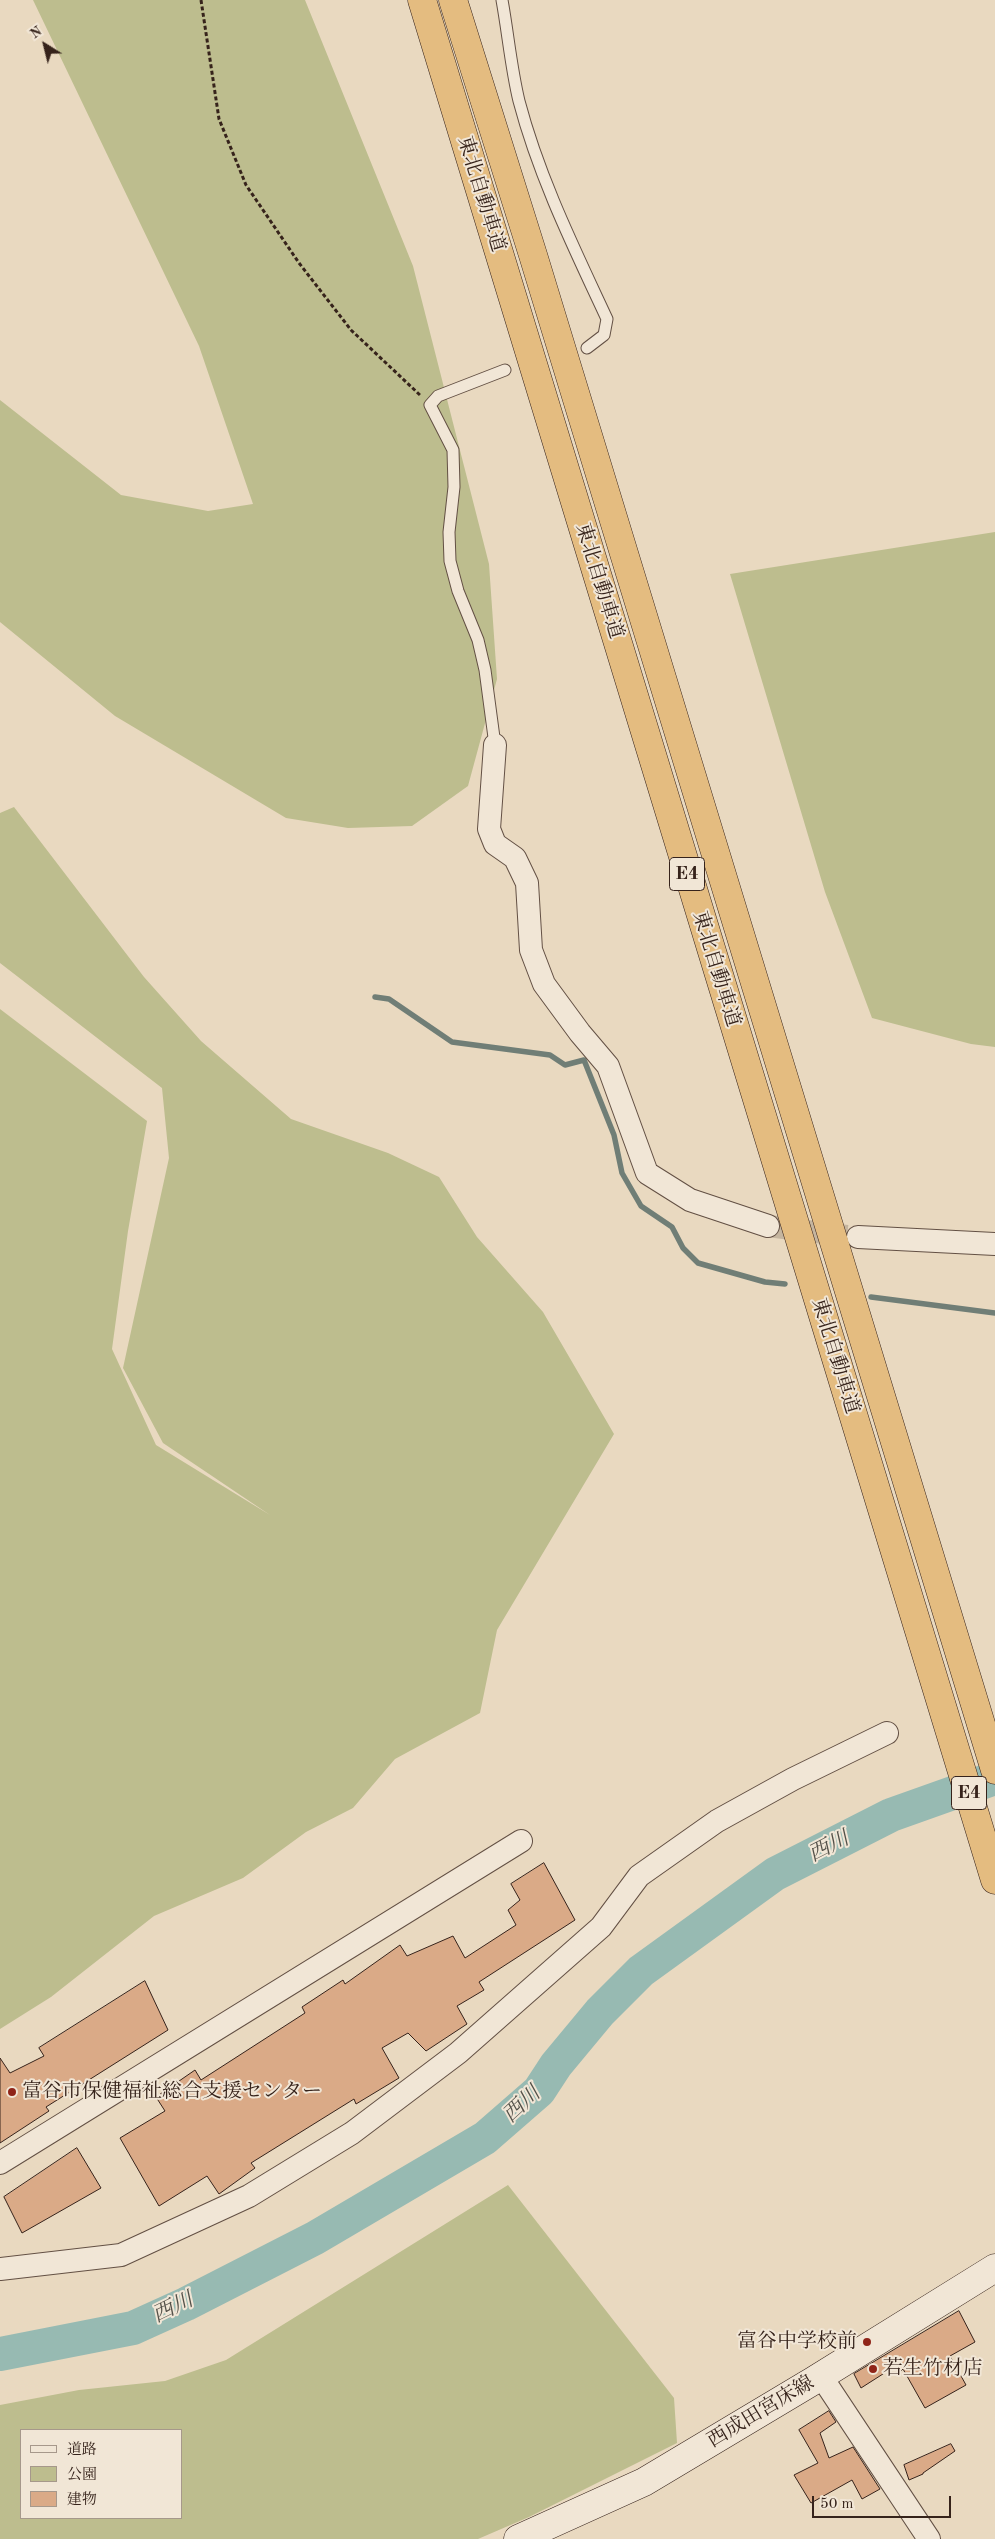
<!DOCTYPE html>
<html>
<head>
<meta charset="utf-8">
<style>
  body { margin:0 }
  #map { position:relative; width:995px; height:2539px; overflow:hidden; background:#e9d9c0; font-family:"Old Standard TT","Noto Serif JP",serif }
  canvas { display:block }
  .legend { position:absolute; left:20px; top:2429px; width:162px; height:90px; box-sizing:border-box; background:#f1e6d6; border:1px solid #a6988b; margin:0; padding:6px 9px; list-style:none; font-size:15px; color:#36231b }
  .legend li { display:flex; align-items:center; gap:10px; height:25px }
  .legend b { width:25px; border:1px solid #a6988b }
  .north { position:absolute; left:20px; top:20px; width:50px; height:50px; -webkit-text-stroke:4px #f1e6d6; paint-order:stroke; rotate:324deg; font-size:14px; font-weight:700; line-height:20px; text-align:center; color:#36231b }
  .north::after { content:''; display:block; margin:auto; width:18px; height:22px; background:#36231b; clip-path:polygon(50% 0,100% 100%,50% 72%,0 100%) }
  .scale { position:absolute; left:812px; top:2496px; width:139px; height:22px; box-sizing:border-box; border:2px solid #36231b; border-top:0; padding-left:6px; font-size:15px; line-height:18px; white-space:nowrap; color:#36231b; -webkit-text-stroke:4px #f1e6d6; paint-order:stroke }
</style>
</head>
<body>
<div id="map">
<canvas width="995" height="2539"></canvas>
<ul class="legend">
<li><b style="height:6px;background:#f1e6d6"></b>道路</li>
<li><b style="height:14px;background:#bdbd8e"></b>公園</li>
<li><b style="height:14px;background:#daaa87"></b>建物</li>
</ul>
<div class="north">N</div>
<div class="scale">50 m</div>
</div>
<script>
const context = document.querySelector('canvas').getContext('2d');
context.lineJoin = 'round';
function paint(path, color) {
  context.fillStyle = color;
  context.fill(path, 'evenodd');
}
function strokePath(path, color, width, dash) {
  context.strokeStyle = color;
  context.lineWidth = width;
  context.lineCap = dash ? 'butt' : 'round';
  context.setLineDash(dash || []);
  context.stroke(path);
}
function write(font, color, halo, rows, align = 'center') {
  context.font = font + ' "Old Standard TT","Noto Serif JP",serif';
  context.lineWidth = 4;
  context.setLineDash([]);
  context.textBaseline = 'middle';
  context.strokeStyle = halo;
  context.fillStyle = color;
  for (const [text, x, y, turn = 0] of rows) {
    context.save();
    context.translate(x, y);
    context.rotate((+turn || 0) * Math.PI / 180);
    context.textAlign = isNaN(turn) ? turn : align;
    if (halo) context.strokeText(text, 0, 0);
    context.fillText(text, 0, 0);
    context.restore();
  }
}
const green = new Path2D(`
  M33 0H305L413 266 489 564 497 679 468 786 412 826 348 828 286 818 115 716 0 622V400L121 495 208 511 253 504 199 346Z
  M995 532V1047L971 1044 872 1018 825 892 730 574Z
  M14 807 144 977 201 1041 291 1119 388 1153 439 1177 477 1237 543 1312 614 1434 497 1630 480 1713 395 1759 353 1808 306 1832 243 1878 154 1916 51 1997 0 2029V1009L147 1121 128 1231 112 1349 156 1445 270 1515 163 1443 123 1368 169 1158 162 1088 0 963V813Z
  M508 2185 674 2398 677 2443 529 2517 478 2539H0V2405L79 2390 165 2381 226 2360ZM21 2430H181V2518H21Z`);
const stream = new Path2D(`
  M375 997 389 999 452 1042 550 1055 565 1065 584 1060 614 1135 622 1173 641 1206 672 1227 683 1248 698 1263 765 1282 785 1284
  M871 1297 995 1313`);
const river = new Path2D(`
  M0 2354 133 2328 186 2304 315 2238 485 2138 539 2091 556 2065 600 2012 641 1971 775 1874 891 1815 995 1778`);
const building = new Path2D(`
  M544 1863 575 1920 479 1982 484 1990 457 2006 467 2024 426 2051 408 2033 382 2048 399 2078 356 2104 354 2099 251 2163 255 2168 219 2194 207 2176 159 2206 120 2138 165 2111 156 2097 195 2070 201 2080 305 2013 302 2007 343 1980 345 1984 400 1945 407 1956 453 1936 465 1958 516 1925 508 1910 520 1900 511 1884Z
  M145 1981 168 2030 46 2107 49 2111 0 2143V2058L10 2073 44 2056 39 2048Z
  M77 2148 101 2188 22 2233 4 2197Z
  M959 2311 975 2342 950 2356 966 2385 925 2408 903 2369 901 2371 897 2365 861 2388 854 2374Z
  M829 2411 836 2422 820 2433 829 2458 853 2447 880 2489 862 2499 852 2480 811 2503 794 2475 818 2463 799 2430Z
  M951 2444 955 2451 923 2473V2474L909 2480 904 2465Z`);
const streetTunnel = new Path2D(`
  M768 1226 847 1236`);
const path = new Path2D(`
  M201 0 219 119 246 185 299 263 351 330 421 396`);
const lane = new Path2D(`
  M502 0C508 33 511 68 519 101 539 177 574 248 607 319L604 335 587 348
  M495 745 485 670 478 640 458 591 450 561 449 532 454 487 453 450 430 405 438 396 505 370`);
const street = new Path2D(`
  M495 745 489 829 495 844 515 858 527 883 531 950 544 984 580 1033 608 1066 647 1173 690 1200 768 1226
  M858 1237 995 1244
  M0 2163 521 1841
  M0 2269 121 2255 249 2196 352 2133 458 2053 601 1927 639 1876 717 1821 793 1779 887 1733
  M821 2376 929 2539`);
const secondary = new Path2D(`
  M518 2539 644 2482 813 2381 995 2268`);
const highway = new Path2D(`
  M422 0 995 1880
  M453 0 533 255 995 1770`);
const markers = [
  [12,2092,5,"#8f2418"],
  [867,2342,5,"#8f2418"],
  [873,2369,5,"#8f2418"]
];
const shields = [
  [687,874,35],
  [969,1793,35]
];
const shieldNames = [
  ["E4",687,874],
  ["E4",969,1793]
];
const streetNames = [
  ["東北自動車道",481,194,73],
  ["東北自動車道",599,581,73],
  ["東北自動車道",716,969,73],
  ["東北自動車道",835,1356,73],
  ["西成田宮床線",761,2412,-31]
];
const poiNames = [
  ["富谷市保健福祉総合支援センター",22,2092],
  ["富谷中学校前",857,2342,"right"],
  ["若生竹材店",883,2369]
];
const waterNames = [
  ["西川",829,1847,-27],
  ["西川",522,2105,-43],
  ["西川",173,2308,-26]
];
paint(green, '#bdbd8e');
strokePath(stream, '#707e76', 5.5);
strokePath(river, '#97bab2', 34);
paint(building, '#daaa87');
strokePath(building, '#36231b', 1);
strokePath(streetTunnel, '#c5b59f', 22, [22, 11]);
strokePath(lane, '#635044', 13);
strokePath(street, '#635044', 24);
strokePath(secondary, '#36231b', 29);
strokePath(highway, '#36231b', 29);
strokePath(path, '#36231b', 3, [4, 2.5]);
strokePath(lane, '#f1e6d6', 11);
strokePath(street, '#f1e6d6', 22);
strokePath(secondary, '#f1e6d6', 28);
strokePath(highway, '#e4bc80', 28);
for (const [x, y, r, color] of markers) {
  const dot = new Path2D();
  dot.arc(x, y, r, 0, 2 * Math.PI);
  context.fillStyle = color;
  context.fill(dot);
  strokePath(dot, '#f1e6d6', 2);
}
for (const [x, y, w] of shields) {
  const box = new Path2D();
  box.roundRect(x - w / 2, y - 16.5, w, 33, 4);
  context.fillStyle = '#f1e6d6';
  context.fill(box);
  strokePath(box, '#36231b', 1);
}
write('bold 19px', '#36231b', null, shieldNames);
write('20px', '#36231b', '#f1e6d6', streetNames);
write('20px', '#36231b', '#f1e6d6', poiNames, 'left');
write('italic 21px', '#535048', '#f1e6d6', waterNames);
</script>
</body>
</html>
